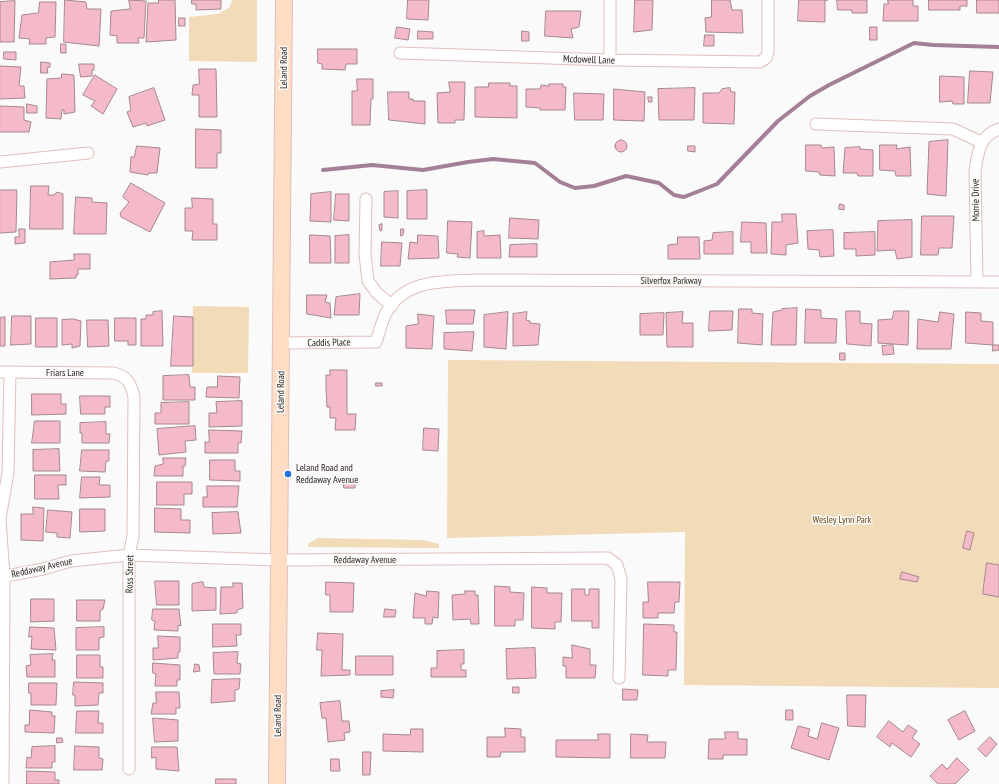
<!DOCTYPE html>
<html>
<head>
<meta charset="utf-8">
<style>
  body { margin:0 }
  canvas { display:block; background:#fafafa }
</style>
</head>
<body>
<canvas width="999" height="784"></canvas>
<script>
const context = document.querySelector('canvas').getContext('2d');
context.lineJoin = 'round';
function paint(path, color) {
  context.fillStyle = color;
  context.fill(path, 'evenodd');
}
function strokePath(path, color, width, dash) {
  context.strokeStyle = color;
  context.lineWidth = width;
  context.lineCap = dash ? 'butt' : 'round';
  context.setLineDash(dash || []);
  context.stroke(path);
}
function write(font, color, halo, rows, align = 'center') {
  context.font = font + ' "PT Sans Narrow",sans-serif';
  context.lineWidth = 3;
  context.setLineDash([]);
  context.textBaseline = 'middle';
  context.strokeStyle = halo;
  context.fillStyle = color;
  for (const [text, x, y, turn = 0] of rows) {
    context.save();
    context.translate(x, y);
    context.rotate((+turn || 0) * Math.PI / 180);
    context.textAlign = isNaN(turn) ? turn : align;
    if (halo) context.strokeText(text, 0, 0);
    context.fillText(text, 0, 0);
    context.restore();
  }
}
const green = new Path2D(`
  M232 0H257V62L189 61V17L218 14 230 7Z
  M193 306 249 307 248 373H192Z
  M448 360 999 364V688L684 685 685 532 447 538Z
  M318 538 423 540 439 544V548L308 547V544Z`);
const stream = new Path2D(`
  M323 170 372 165 423 170 468 162 493 159 535 163 560 182 575 188 594 186 626 176 659 183 674 195 684 197 717 184 778 121 810 96 829 85 914 43 933 45 999 47`);
const building = new Path2D(`
  M65 0 86 2 87 9H101L99 46 64 42Z
  M129 0 146 1 144 38H138L139 43H117V36L110 35 111 11 130 9Z
  M159 0H175L176 40 146 42 148 3H158Z
  M192 0H221V9L196 10V4H192Z
  M408 0H429L428 20 407 19Z
  M635 0H653L652 30 634 32Z
  M712 0H730L732 10H742L743 33 706 32 705 18 711 17Z
  M799 0H828H825V22L798 21Z
  M837 0H867V13H852V10H838Z
  M888 0H913V6H918V21H883L884 4H888Z
  M929 0H967V6H960V10H929Z
  M977 0H999V13H977Z
  M15 1 14 42H0V2Z
  M40 2H56L55 37 46 38V44H29L30 39 19 38 22 15 38 13Z
  M546 11H581L579 27 571 29 573 38 545 36Z
  M179 18H185V26H179Z
  M397 27 410 29 408 40 395 38Z
  M870 27H877V40H870Z
  M418 31 433 32V39H418Z
  M522 31 529 32V41H522Z
  M705 35H714V46H704Z
  M61 44H66V53H61Z
  M318 49H357V64H346L345 70 322 69V64L318 63Z
  M4 52H16V60L4 59Z
  M41 62 50 63V67L47 68 48 73H41Z
  M79 64H94V70H92V76L81 77Z
  M0 66 21 67 19 86H24L25 98 0 99Z
  M199 69H216L217 117H199V95H192L193 85 199 84Z
  M970 71 993 72 990 103H968Z
  M62 74 74 75 75 112 64 114V110H62L61 119 46 118 47 79 61 78Z
  M95 75 117 89 103 114 91 106 95 101 83 95Z
  M940 76 964 77V104H953L952 101 940 102Z
  M357 79H373V99H371L370 125H352V91H357Z
  M449 82H465L464 120H455V123H438L437 93 450 92Z
  M489 83H510V86H517V118L475 117V87H488Z
  M549 84H563V87H566L565 110H540V108L526 107V89H540L541 85 549 86Z
  M154 88 165 120 147 126 146 123 133 127 127 112 131 110 129 97Z
  M695 88 694 120H659L658 89Z
  M730 88 731 92H735L734 124 703 123V93H719L722 89Z
  M614 89 645 92 644 121 614 120Z
  M388 92H409V99H413V101H425V124L389 120Z
  M574 93 604 94 603 120H575Z
  M648 97H652V102H649Z
  M27 104 37 106V113H27Z
  M0 106 24 107V120L31 122 29 132H0Z
  M196 129 221 130V153H217V168H196Z
  M615 146a6 6 0 1 1 12 0a6 6 0 1 1-12 0Z
  M948 140 946 196 927 194 929 142Z
  M806 145H821L822 148 834 147 835 176 820 175 819 172 806 171Z
  M880 145H897L896 149 910 147 911 176H896L895 171 880 170Z
  M137 146 160 148 157 173H149L148 175 130 172 131 157H134Z
  M688 146H695V152L688 151Z
  M860 147V149L873 150V176H858L857 173H843L845 148Z
  M131 183 165 203 150 232 121 217 120 213 129 202 123 197Z
  M31 186H49L48 195H54L57 192 63 194V229H30Z
  M0 190H17L16 232 0 233Z
  M427 190V219H407V191Z
  M398 191V218L384 217V192Z
  M331 192V222L310 221 311 194Z
  M336 194H349V221L334 220Z
  M76 197 92 198V202L107 203 106 234H74Z
  M192 198 213 199V224H217V240H192L193 231H185V208H192Z
  M840 204 844 205V210L839 209Z
  M782 214H796L798 243 786 245V255L771 254 772 222H782Z
  M922 216H954L952 248H939L938 255H921Z
  M510 218 539 220 538 239 509 238Z
  M912 220V257L897 259 895 250 877 251 878 221Z
  M448 221 472 222 470 258 457 257 458 254 447 253Z
  M742 222 766 223 767 253H751V242H741Z
  M382 224V230L380 231 379 225Z
  M19 229H25V243L15 244V237H19Z
  M401 229H404L403 235 401 236Z
  M833 230 834 256 820 257 819 250 808 249 807 231Z
  M484 231V236L500 235 501 258H477V232Z
  M733 232V254H704V241L712 240 713 233Z
  M875 232V255L856 256V249H844V233Z
  M310 235 330 236 331 263H310Z
  M349 235V263H335V236Z
  M418 235 438 236 439 258 408 259 410 242 417 243Z
  M678 237H699L700 259H668V245L677 244Z
  M382 242 402 243 400 266H381Z
  M537 244V257H509L510 245Z
  M74 254H90V269H78V275H76V278L50 279V262L74 260Z
  M360 294 359 315H334L336 297Z
  M307 295H327L325 302 330 303 331 318 307 314Z
  M797 308 796 345H771L773 312 782 310V309Z
  M739 309H752V313L763 314 762 345 738 343Z
  M806 309 821 310V318L837 319 836 343H805Z
  M446 310H475L473 324H447Z
  M162 311 163 346H141V319H146V315H153V312Z
  M710 311H733L732 330 709 331Z
  M846 311H860V323L872 324 871 346 847 344Z
  M894 311H909L908 345 878 343V320L892 319Z
  M508 312 506 349 484 347V315Z
  M527 312 526 320 530 321V323L540 324 538 345 513 346V314Z
  M683 312 682 323H693V347H667L666 313Z
  M940 312 954 314 951 349H917L918 319 938 322Z
  M966 312 981 313V321L993 322V345L966 343Z
  M664 313 663 335H640V314Z
  M418 314 434 316 432 349 406 348V326L418 324Z
  M12 316H31V344L11 345Z
  M174 316 193 317V366H171Z
  M5 317V346H0V318Z
  M36 318H57V347H36Z
  M115 318H136V345H128V341H115Z
  M73 319 81 321 80 346 72 348V344L62 345V320Z
  M87 320H108L109 346 88 347Z
  M474 332 472 351 444 349V333Z
  M893 345 894 354 883 355 882 346Z
  M993 345H999V350L993 351Z
  M840 353H845V360H840Z
  M330 370H347V414H356L355 430H335L336 418H330V407H327L326 389V375H330Z
  M189 375 190 387H195V400H163V376Z
  M218 376 240 377 239 398 206 397 207 387H217Z
  M376 383H382V386H376Z
  M32 394H61V404H66V414L32 415Z
  M80 396H110V407H105V414H81Z
  M242 401V426L209 427V413H217L216 402Z
  M189 402V424H155V413H161V403Z
  M35 421H60V443H32Z
  M106 422V434H110L109 443H82V433H80V423Z
  M195 426 196 440 185 441 186 452 159 455 157 429Z
  M424 428 439 429 438 451 423 450Z
  M209 430 242 431 241 443H238V453H205V442H209Z
  M59 449 60 471H33V450Z
  M82 450H109V461H106L105 472 80 471Z
  M163 458H186L185 466H183V476H154L155 466 163 464Z
  M210 460H235V471H240V481L210 480Z
  M35 475H66V485H58L59 499H35Z
  M82 477H100L99 485H110V497L80 498Z
  M344 480 355 481V488H344Z
  M157 482H192V494H184V505H157Z
  M207 486H239L237 507H203V497H207Z
  M33 507 44 508 43 541 21 540V514H33Z
  M155 508 181 509V520H190V533L155 532Z
  M80 509H105V531L80 532Z
  M48 510 72 512 70 538 57 537V533L46 532Z
  M238 512 241 533 213 534 212 513Z
  M967 531 974 533 970 550 963 548Z
  M987 563 999 565V597L983 594Z
  M902 572 919 577 917 582 900 579Z
  M155 581H179V605H157Z
  M203 582 204 587 216 588V610L192 611V584Z
  M326 582 354 583 353 612H330V595H326Z
  M648 582H680L679 602H675L674 613H658V618H643V602H648Z
  M233 583H242L243 608 237 610V613L220 614 221 587H233Z
  M495 586 510 587V592L524 593 523 620H515V626H495Z
  M532 587 547 588V593H562L561 622H555V629L532 628Z
  M572 589H585V595H589V589H599V628H592V621H572Z
  M427 591 439 592 438 618 433 617 432 624H425V618H413L415 593 426 596Z
  M465 591H475V595H478L479 624H471L470 619 453 620 452 595 465 594Z
  M31 599H54V621L31 622Z
  M77 600H105L103 609 100 611V621H77Z
  M153 609H179L181 626 178 625V631L154 630 155 621 152 620Z
  M385 609 396 610 395 617H384Z
  M213 624H241V635H236L237 646 213 647Z
  M644 624 674 625V632H677L676 670H668V676L643 675Z
  M30 627 54 628 56 650 31 649 32 636 29 637Z
  M104 627V637L99 638V650H76V628Z
  M318 633 343 634 342 670H350V675L321 676 322 650H317Z
  M158 636 180 637V652L178 653V658L153 660V648H158Z
  M572 645 590 649V665H596L595 678H566V666H563V657L572 658Z
  M535 648 536 678 507 679 506 649Z
  M464 650V664H461V670H466V677H431V668H437V651Z
  M238 652 237 663 241 664 240 674H214L213 653Z
  M53 654 52 660H55V677H27L26 666 31 665 30 655Z
  M77 655H100V667H103V678H77Z
  M356 656H393V675H356Z
  M153 663 180 665V680H177V686H155L156 674 153 673Z
  M195 664 199 665 200 671 194 672Z
  M240 679 239 689 235 690V701L211 703 212 680Z
  M74 682 103 683V693H99L98 705 75 706V695H73Z
  M29 683H57L56 705H31V693H29Z
  M513 687H519V693H513Z
  M623 689 638 690 637 700H623Z
  M394 690 393 698 381 697V691Z
  M156 692H179L180 708H176V714H151L153 703H156Z
  M847 695H866L865 727 848 726Z
  M340 701 342 721H349L350 732 344 733 345 740 328 742 326 718H322L320 703Z
  M30 710 52 712V716H55L54 733 25 732V725H29Z
  M786 710H793V720H786Z
  M77 711H99L98 723H103V733H76Z
  M965 711 975 731 959 740 948 720Z
  M153 718 178 720V741L155 742Z
  M889 721 903 732 908 725 917 731 912 738 920 744 911 757 892 743 890 747 877 737Z
  M822 723 839 728 829 760 791 748 798 726 810 729 808 736 817 739Z
  M505 728 521 729V737H525V752H501L500 757H487V737H505Z
  M411 729H423V752L383 751V734L410 735Z
  M725 732H738V739H747V755H723V759H708L709 739H725Z
  M598 734H610V758L556 757V740H598Z
  M631 734 648 735 647 742H666L665 758H631Z
  M990 737 997 744 986 757 978 749Z
  M57 738H62L63 742 57 743Z
  M55 746V762H52V768H26L27 757 31 758 32 747Z
  M75 746 99 747V758L103 759 102 770H74Z
  M152 747H177L179 771 156 769V757L152 758Z
  M363 752H371L370 775H363Z
  M957 758 969 770 955 784H938L930 776 942 764 947 769Z
  M331 759H339L340 771H331Z
  M27 771 55 772V780H59V784H27Z
  M216 779H236V784H216Z`);
const street = new Path2D(`
  M400 53 610 60 760 62 766 58 768 52V0
  M610 60V0
  M816 124 953 129 981 142
  M0 162 88 153
  M366 199 365 254 368 281 377 293 392 306
  M977 282 975 171C978 153 979 136 999 129
  M282 343 376 342C379 333 382 321 386 313 405 279 441 282 474 280L999 282
  M0 372 113 373C127 376 131 383 134 397L133 536 129 555V769
  M0 518 8 473 10 372
  M0 519 4 577 3 784
  M0 577 43 569 71 561 129 555 278 560 608 558 617 565 621 579 619 678`);
const secondary = new Path2D(`
  M277 784 284 0`);
const markers = [
  [288,474,4,"#1e71db"]
];
const streetNames = [
  ["Mcdowell Lane",589,60,2],
  ["Leland Road",284,68,-90],
  ["Morrie Drive",976,200,-91],
  ["Silverfox Parkway",671,281],
  ["Caddis Place",329,343,-1],
  ["Friars Lane",65,373],
  ["Leland Road",281,392,-89],
  ["Reddaway Avenue",365,560],
  ["Reddaway Avenue",42,568,-13],
  ["Ross Street",130,574,-89],
  ["Leland Road",278,716,-90]
];
const poiNames = [
  ["Leland Road and",296,468],
  ["Reddaway Avenue",296,480]
];
const parkNames = [
  ["Wesley Lynn Park",842,520]
];
paint(green, '#f1dbb8');
strokePath(stream, '#a48098', 4);
paint(building, '#f5bac9');
strokePath(building, '#a5878e', 1);
strokePath(street, '#e0bfba', 13);
strokePath(secondary, '#e0bfba', 18);
strokePath(street, '#fff', 11);
strokePath(secondary, '#feddc4', 16);
for (const [x, y, r, color] of markers) {
  const dot = new Path2D();
  dot.arc(x, y, r, 0, 2 * Math.PI);
  context.fillStyle = color;
  context.fill(dot);
  strokePath(dot, '#fafafa', 1.5);
}
write('10px', '#2e2220', '#fafafa', streetNames);
write('10px', '#2e2220', '#fafafa', poiNames, 'left');
write('10px', '#694c13', '#fafafa', parkNames);
</script>
</body>
</html>
